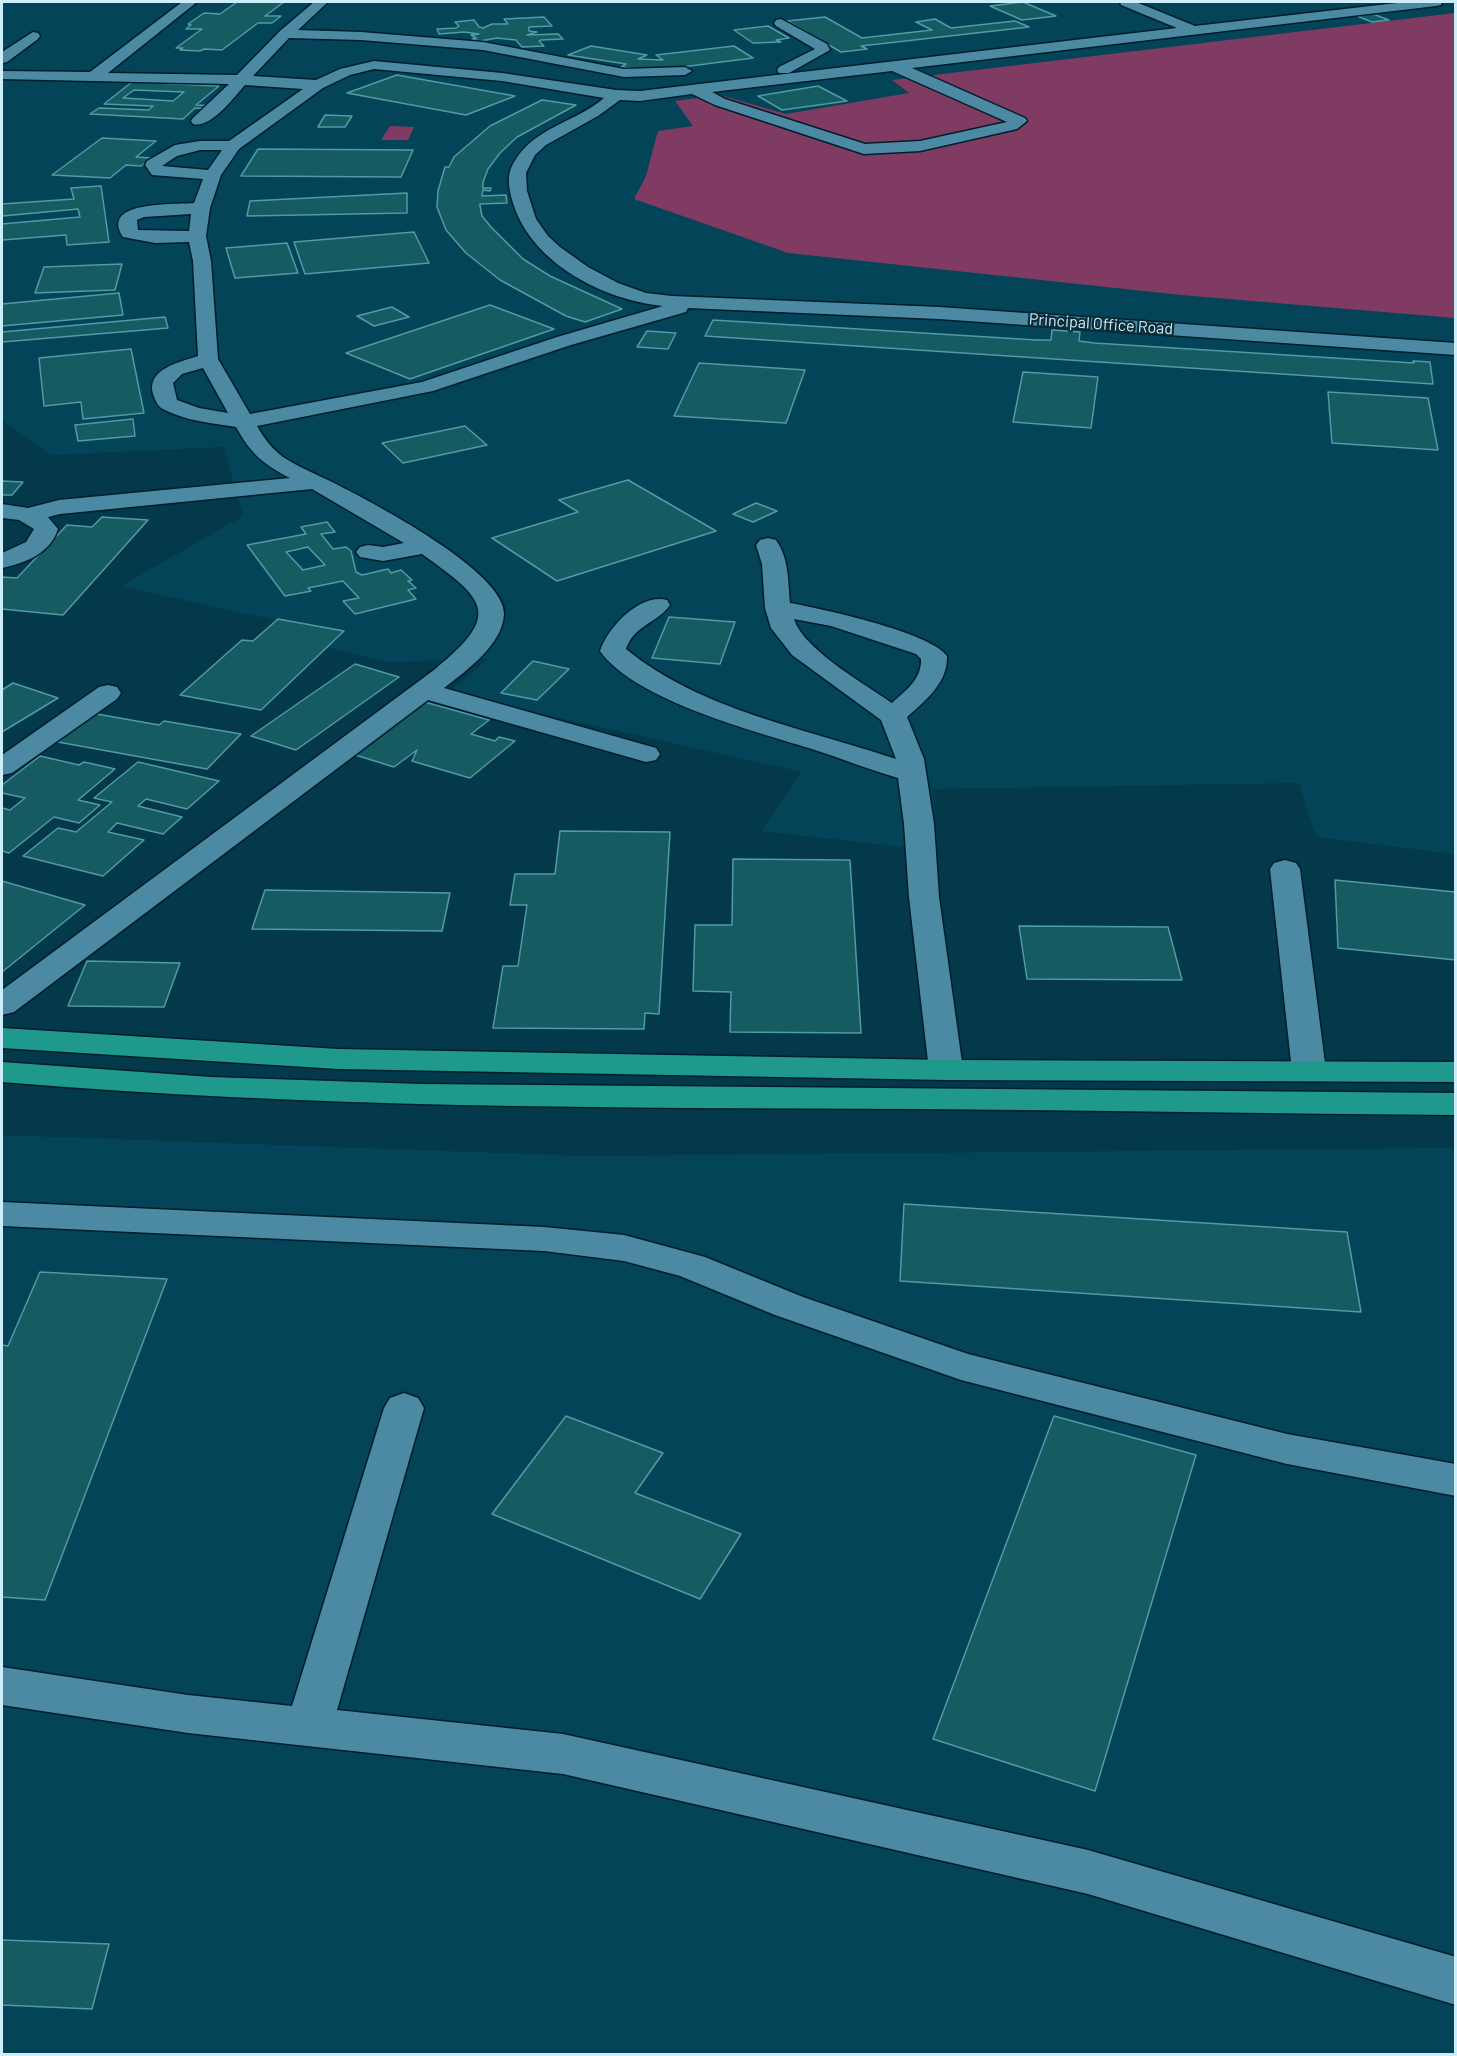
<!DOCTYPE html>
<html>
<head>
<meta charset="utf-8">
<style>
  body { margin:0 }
  #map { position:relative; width:1457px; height:2056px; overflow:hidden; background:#03394b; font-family:Barlow,sans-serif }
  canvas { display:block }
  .frame { position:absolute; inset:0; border:3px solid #ceedfb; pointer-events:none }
</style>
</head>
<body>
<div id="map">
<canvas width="1457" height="2056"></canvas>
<div class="frame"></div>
</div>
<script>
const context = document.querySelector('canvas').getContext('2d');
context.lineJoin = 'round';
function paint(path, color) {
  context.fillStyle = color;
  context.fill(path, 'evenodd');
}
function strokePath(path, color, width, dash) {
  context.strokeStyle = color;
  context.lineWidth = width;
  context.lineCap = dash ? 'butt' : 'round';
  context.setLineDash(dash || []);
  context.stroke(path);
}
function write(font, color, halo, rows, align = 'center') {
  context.font = font + ' Barlow,sans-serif';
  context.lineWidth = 4.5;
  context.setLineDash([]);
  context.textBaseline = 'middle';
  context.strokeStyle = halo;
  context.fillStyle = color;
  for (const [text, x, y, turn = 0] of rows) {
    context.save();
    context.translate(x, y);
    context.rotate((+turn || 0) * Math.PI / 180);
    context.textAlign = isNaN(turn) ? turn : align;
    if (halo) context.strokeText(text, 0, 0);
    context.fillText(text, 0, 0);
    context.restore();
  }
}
const built = new Path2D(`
  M2 2H1455V854L1316 837 1299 783 932 789 938 847 895 846 762 831 802 772 447 693 489 659 387 662 327 647 343 631 255 616 121 586 243 516 224 447 51 455 2 420Z
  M2 1135 583 1156 1455 1148V2054H2Z`);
const green = new Path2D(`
  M1455 13V318L1181 295 788 253 634 199 646 176 658 131 693 126 675 101 720 95 786 114 909 93 892 80Z
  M390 126 414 127 408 140H381Z`);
const building = new Path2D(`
  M237 2H284L265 16H281L272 23H258L222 50 204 49 200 51 180 50 183 48H176L202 29H186L191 25 188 24 204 13 220 14Z
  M1023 2 1056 16 1022 20 990 6Z
  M1373 14 1389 20 1372 22 1357 16Z
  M544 17 552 26 529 27V31L537 32 527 35 558 34 563 39 541 40 539 41 544 46 522 47 516 40 497 38 480 41 472 39 476 38 471 35 479 34 464 32 439 34 437 29 456 28 459 26 455 22 474 20 479 27 483 28 492 24H508L504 19Z
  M825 17 862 38 932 30 916 22 935 19 951 28 1015 21 1029 27 861 46 867 49 841 52 787 21Z
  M768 26 789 38 776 40 781 42 753 43 734 30Z
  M591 46 647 55 638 59 663 60 656 55 734 46 753 58 674 68 645 69 621 67 626 64 568 55Z
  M397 75 515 96 466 115 347 93Z
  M132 82 219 86 196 105 215 106 211 109 195 108 183 119 90 114 99 108 149 110 153 106 104 104ZM134 90 184 92 173 101 123 98Z
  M818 86 847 101 782 110 758 96Z
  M542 100 576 105 517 137 500 153 488 169 483 182V188H491L490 191 483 190 482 196 506 195 507 203 480 204V206L482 216 491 227 523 259 550 276 622 309 585 322 566 316 500 280 466 253 446 230 437 207 438 191 445 167H449L454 157 490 126Z
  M325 115 352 116 345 127H318Z
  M102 138 156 141 136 157 152 158 141 166 126 165 110 178 52 175Z
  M258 149 413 150 401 177 241 176Z
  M101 186 109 242 67 245 66 235 2 240V224L80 217 78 209 2 216V204L74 199 71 188Z
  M407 193V213L247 216 250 201Z
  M414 232 429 263 305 274 294 242Z
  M287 243 298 273 235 278 226 248Z
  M122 264 115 290 35 293 44 267Z
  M119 293 123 315 2 326V304Z
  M490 305 554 329 410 379 346 353Z
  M392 307 409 317 374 326 357 316Z
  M165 317 168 328 2 342V332Z
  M713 320 1036 340H1051L1052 330 1080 332 1079 341 1094 343 1414 363 1413 361 1430 362 1433 384 705 336Z
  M647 331 676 333 668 349 637 347Z
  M131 349 144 413 83 419 81 402 44 406 39 358Z
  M699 363 805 370 786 423 674 416Z
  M1023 372 1098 377 1091 428 1013 422Z
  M1328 392 1428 398 1438 450 1332 443Z
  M133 419 135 436 78 441 75 425Z
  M465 426 487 445 403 463 382 443Z
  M628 480 716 531 557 581 492 538 578 512 559 500Z
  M2 481 23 482 12 495H2Z
  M756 503 777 511 753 522 733 514Z
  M102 517 148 520 63 615 2 609V577L17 578 67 525 92 527Z
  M327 522 335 532 321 534 333 549 346 547 351 551 356 572 362 575 388 569 391 573 401 570 412 580 408 581 416 588 408 590 416 599 355 614 343 601 359 598 343 581 308 588 311 591 285 596 247 545 306 534 301 527ZM308 547 325 565 303 570 286 552Z
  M669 617 735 622 720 664 652 658Z
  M278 619 344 631 261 710 180 695 242 640 253 641Z
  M533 661 569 669 537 700 501 693Z
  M355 664 399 677 296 750 251 736Z
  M13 683 58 698 2 732V690Z
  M421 701 489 720 471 734 495 741 499 737 515 741 470 778 412 761 417 750 394 767 349 753Z
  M91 713 159 725 164 721 241 734 207 769 58 742Z
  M40 756 79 765 84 762 115 769 78 800 100 805 79 823 54 817 9 853 2 851V808L10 810 25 798 2 793V785Z
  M138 762 219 781 187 809 146 799 138 806 182 817 163 834 117 823 108 832 144 840 103 876 23 856 58 828 76 832 112 802 94 798Z
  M560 831 670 832 659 1014 645 1013 644 1029 493 1028 503 966H518L527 905H510L515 874H555Z
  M733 859 850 860 861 1033 730 1032 731 992 693 991 695 925H732Z
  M1335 880 1455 892 1456 960 1338 948Z
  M2 881 85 905 2 972Z
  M265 890 450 893 442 931 252 929Z
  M1019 926 1168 927 1182 980 1027 979Z
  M87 961 180 963 164 1007 68 1006Z
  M904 1204 1347 1232 1361 1312 900 1281Z
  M40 1272 167 1279 45 1600 2 1597V1345L8 1346Z
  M566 1416 663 1453 635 1493 741 1534 700 1599 492 1514Z
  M1054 1416 1196 1455 1095 1791 933 1739Z
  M2 1940 109 1944 92 2009 2 2005Z`);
const minor = new Path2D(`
  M182 2H197L108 73 237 75 280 31 314 2H328L298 30 361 32 483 42 624 69 685 67 692 71 685 75 624 77 483 50 361 40 289 38 253 76 316 80 340 69 374 61 502 73 616 90 640 91 1177 28 1121 5 1120 2H1136L1195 26 1406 2H1442L1441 5 1436 6 912 68 1025 118 1027 121 1017 129 920 151 864 154 715 105 692 94 640 101 620 100 598 116 546 145 535 155 526 173 527 191 536 219 548 236 560 247 588 267 618 283 646 293 672 296 939 307 1456 343V355L939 319 688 308 686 312 571 345 433 391 257 426C264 438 271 448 283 457 298 467 316 474 332 482 368 500 507 572 504 615 502 645 466 671 444 688L656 748 660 754 656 760 646 762 428 700 14 1012 2 1015V990L434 670C503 614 486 600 422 554L383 561 360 557 356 552 360 547 368 545 383 547 404 543 312 489 60 514 48 517 58 529C50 554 25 563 2 568V553L26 542 34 529 19 520 2 518V504L28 508 59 500 290 478C263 464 251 454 236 427 212 423 185 421 163 409 158 407 155 400 153 394 146 369 180 362 198 356L193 261 189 242 155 243 123 237C99 200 175 205 194 203L203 179 152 175 145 165 147 161 175 145 200 141H229L303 89 245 85C234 97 211 129 193 124L191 121 193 118 229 84 2 79V71L90 72ZM374 69 502 81 604 98C575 123 533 127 513 164 506 176 509 190 513 203 532 264 604 300 663 306L557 337 422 382 250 414 218 359 211 261 206 236 210 208 221 175 239 149 323 88 350 75ZM892 71 1007 122 920 141 865 144 725 99 712 92ZM200 150H222L208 170 162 166 177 156ZM191 214 189 231 138 230 137 220 144 217ZM203 368 228 413 199 408 177 400 173 383 182 374Z
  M781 19 827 44 830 50 789 73H779L777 70 779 67 815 49 776 26 774 23 776 20Z
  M33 32 38 33 40 36 38 39 7 62 2 63V52Z
  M768 538 776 540C789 558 788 582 790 603 822 609 930 632 947 656 948 683 925 701 907 717L924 759 934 824 939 897 963 1070 958 1077 946 1080 934 1077 929 1070 909 897 904 824 898 778C870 770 843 759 815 750 758 732 635 701 600 651 608 627 640 593 667 600L670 605C658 623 634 625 626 649 700 710 807 729 896 759L881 720 792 655 771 628 765 608 762 564 756 545 760 540ZM794 619 831 626 916 654 921 659C922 679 906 690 892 703 865 684 803 649 794 619Z
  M108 685 117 687 121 693 117 699 12 773 2 775V755L99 687Z
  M1285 860 1296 863 1300 869 1326 1071 1321 1078 1309 1081 1297 1078 1292 1071 1270 869 1274 863Z
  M2 1202 544 1227 624 1235 705 1257 803 1297 968 1354 1287 1434 1456 1464V1496L1287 1464 961 1380 775 1315 680 1276 624 1261 544 1251 2 1226Z
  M404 1393 418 1398 424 1408 337 1710 563 1734 1088 1850 1456 1957V2005L1088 1894 563 1774 188 1733 2 1705V1667L188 1695 292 1706 384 1408 390 1398Z`);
const major = new Path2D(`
  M2 1028 338 1049 946 1060 1456 1062V1082L946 1080 338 1069 2 1048Z
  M2 1062 211 1077 421 1084 1456 1093V1115C1275 1114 1095 1110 915 1109 610 1108 306 1108 2 1082Z`);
const farStreetnames = [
  ["Principal Office Road",1101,324,4]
];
paint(built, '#034459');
paint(green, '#7f3b61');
paint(building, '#165a62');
strokePath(building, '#519ba5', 1.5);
strokePath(minor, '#001e2b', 3);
strokePath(major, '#001e2b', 3);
paint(minor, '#4c8aa4');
paint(major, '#1e998b');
write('16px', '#ceedfb', '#0b2d3a', farStreetnames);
</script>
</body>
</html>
